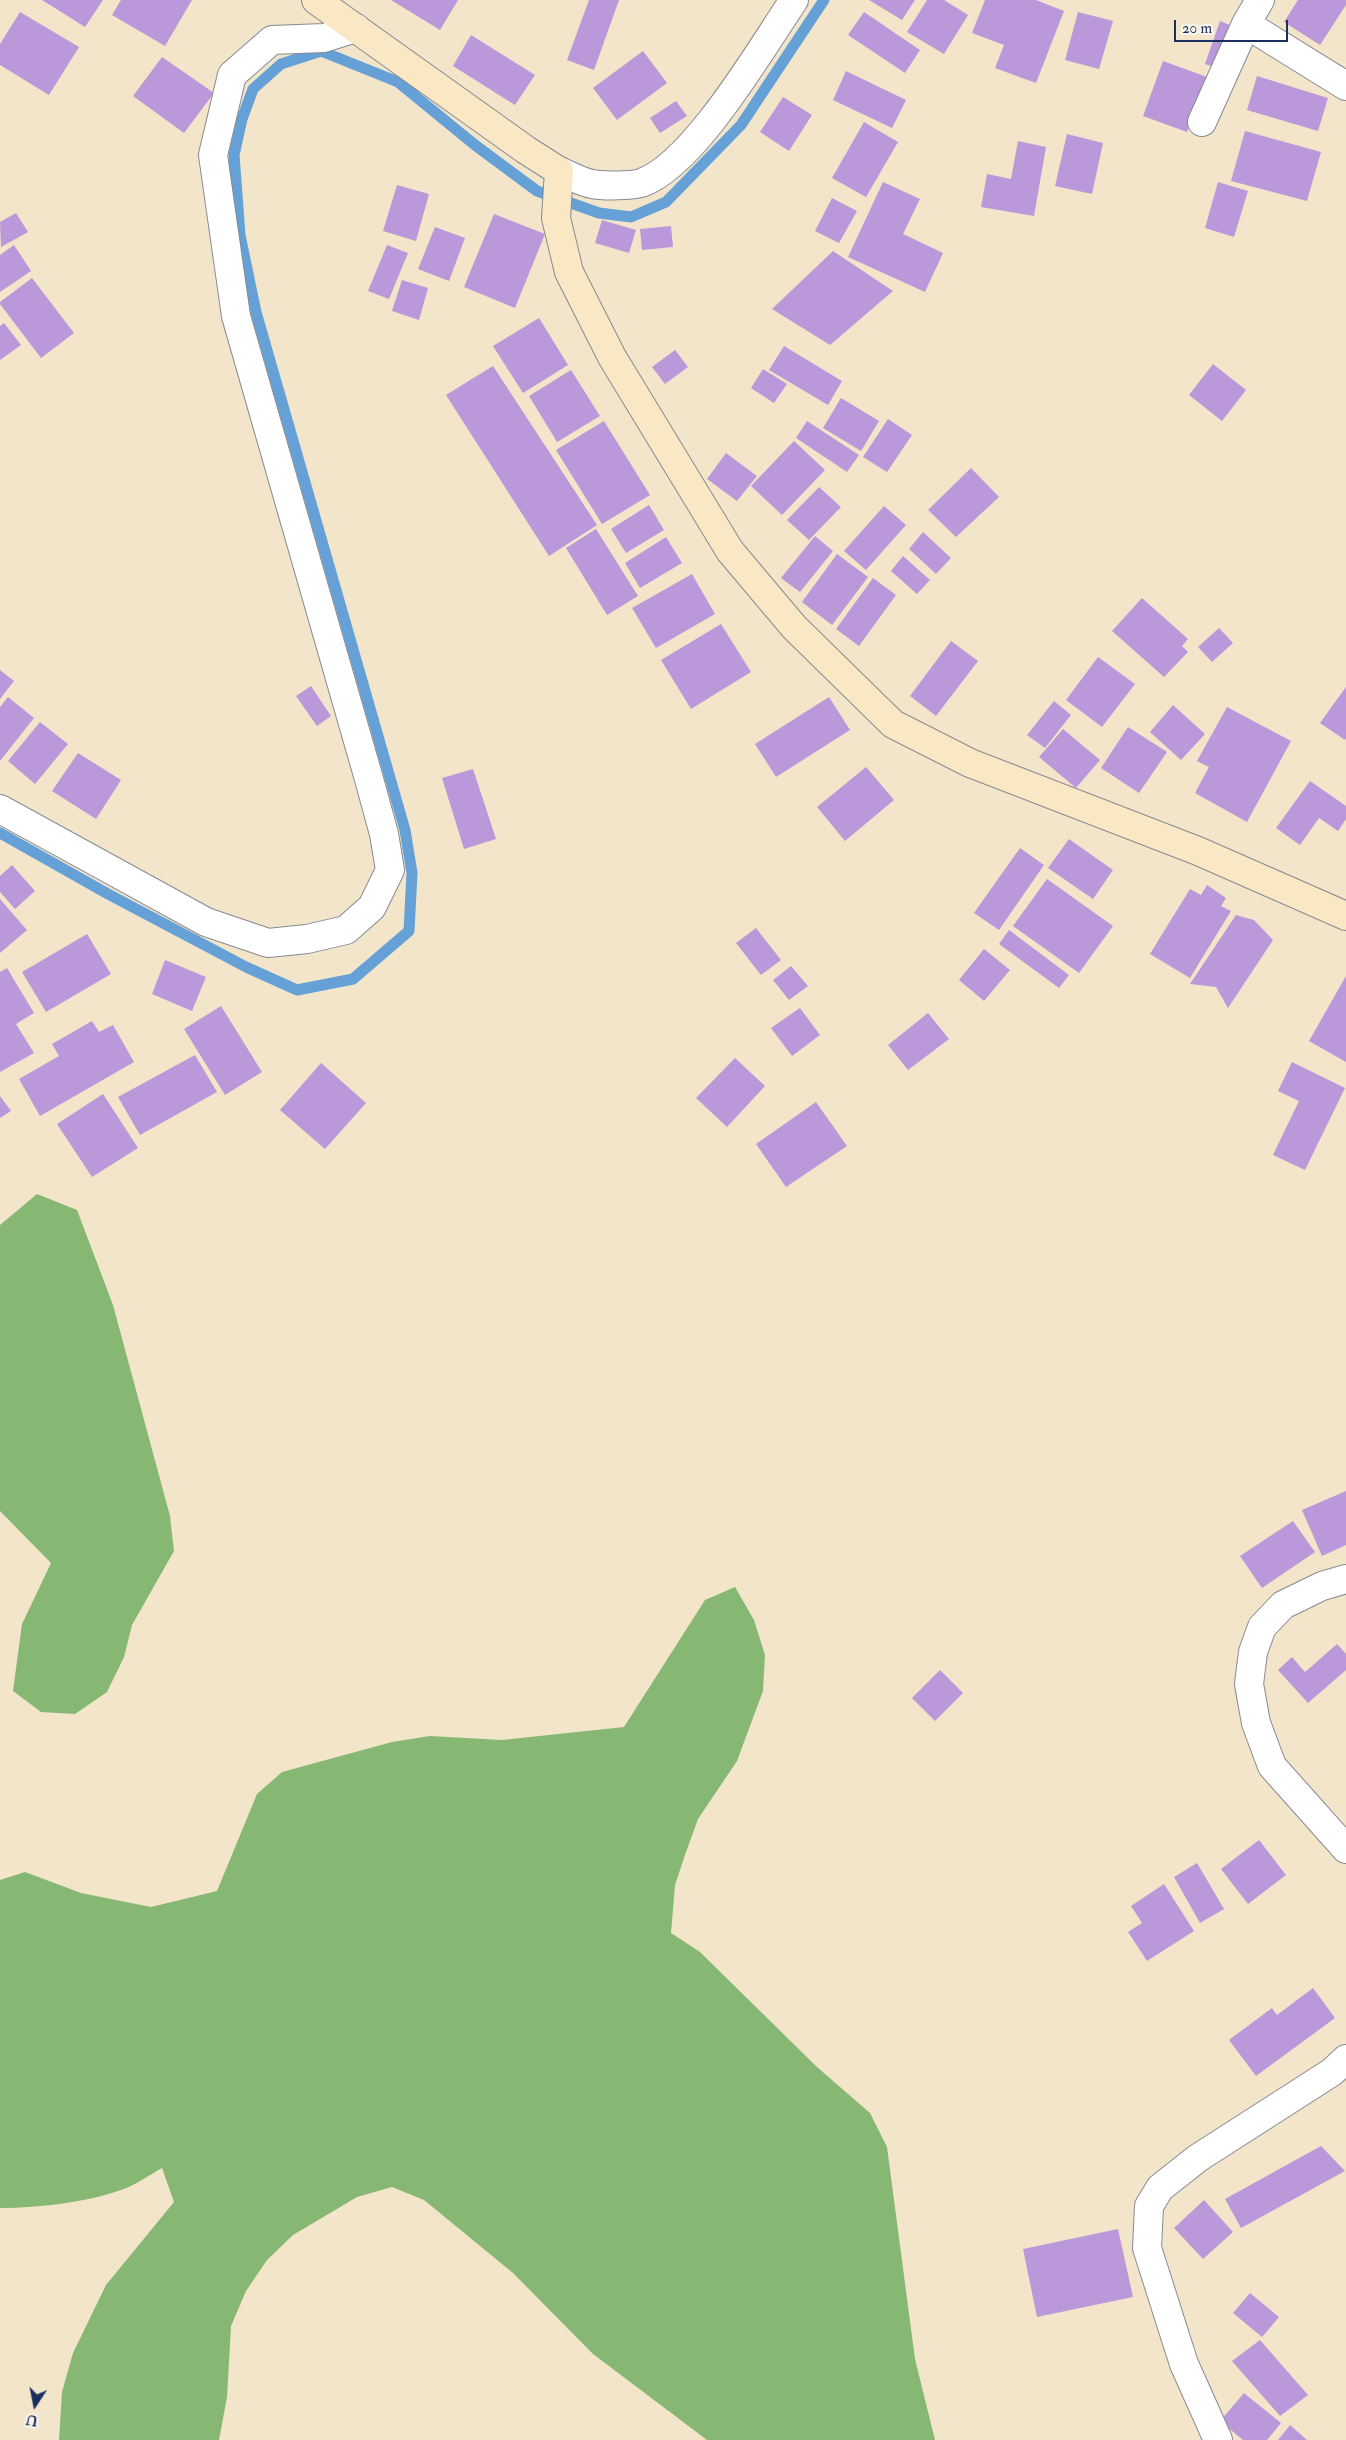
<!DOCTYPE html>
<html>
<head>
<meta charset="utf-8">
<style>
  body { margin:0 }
  #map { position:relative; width:1346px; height:2440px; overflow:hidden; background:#f2e5ca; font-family:"IM FELL Double Pica",serif }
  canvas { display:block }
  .north { position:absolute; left:10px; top:2380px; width:50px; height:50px; -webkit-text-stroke:4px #fbf7ec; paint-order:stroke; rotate:191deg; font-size:14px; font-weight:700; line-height:20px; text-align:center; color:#1b2f5e }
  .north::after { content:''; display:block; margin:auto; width:18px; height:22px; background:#1b2f5e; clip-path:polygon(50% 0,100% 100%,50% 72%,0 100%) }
  .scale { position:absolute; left:1174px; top:20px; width:114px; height:22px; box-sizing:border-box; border:2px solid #1b2f5e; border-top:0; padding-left:6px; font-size:15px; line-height:18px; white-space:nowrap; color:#1b2f5e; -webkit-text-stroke:4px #fbf7ec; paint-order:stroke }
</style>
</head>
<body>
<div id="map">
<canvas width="1346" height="2440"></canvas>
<div class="north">U</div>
<div class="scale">20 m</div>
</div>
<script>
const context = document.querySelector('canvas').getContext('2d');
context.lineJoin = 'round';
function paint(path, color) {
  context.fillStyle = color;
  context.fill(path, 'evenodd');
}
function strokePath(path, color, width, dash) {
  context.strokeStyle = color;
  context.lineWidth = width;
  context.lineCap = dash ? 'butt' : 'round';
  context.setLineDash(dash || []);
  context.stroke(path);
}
const forest = new Path2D(`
  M37 1194 77 1210 113 1305 170 1516 174 1551 132 1625 124 1657 107 1692 75 1714 41 1712 13 1691 22 1624 51 1563 0 1511V1225Z
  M735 1587 754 1620 765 1655 763 1691 737 1761 698 1819 686 1852 675 1885 671 1933 700 1952 817 2067 870 2113 887 2147 915 2359 935 2440H707L593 2354 513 2273 424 2200 392 2187 357 2197 293 2235 267 2260 246 2291 231 2326 227 2397 219 2440H59L62 2392 73 2353 106 2285 174 2202 162 2168C151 2174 141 2181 131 2186 94 2202 39 2208 0 2208V1880L25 1872 81 1893 151 1907 217 1891 257 1794 282 1772 392 1742 430 1736 502 1740 624 1727 705 1600Z`);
const stream = new Path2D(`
  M0 833 108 894 246 967 297 990 353 979 409 931 412 873 405 830 256 312 240 235 234 155 242 119 253 89 281 64 321 51 398 82 475 145 537 191 599 213 631 217 666 202 741 125 824 0`);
const building = new Path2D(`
  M42 0H103L85 27Z
  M121 0H192L165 46 112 15Z
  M391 0H458L440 30Z
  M589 0H619L594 70 567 60Z
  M869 0H915L902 20Z
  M927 0H944L968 15 944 54 907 32Z
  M985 0H1036L1064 11 1036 83 995 68 1004 45 972 33Z
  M1298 0H1346V5L1320 45 1284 22Z
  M20 12 79 47 49 95 0 65V44Z
  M864 12 920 50 905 73 848 35Z
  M1078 12 1113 21 1099 69 1065 60Z
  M1220 21 1235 27 1220 69 1205 64Z
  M471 35 535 75 515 105 453 66Z
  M643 51 667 83 617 120 593 88Z
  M162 57 214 93 184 133 133 96Z
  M1163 61 1207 77 1187 132 1143 116Z
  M846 71 906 100 892 128 833 100Z
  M1257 76 1328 98 1318 131 1247 110Z
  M783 97 812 115 789 151 760 132Z
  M676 101 687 116 660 133 650 118Z
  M864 122 898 142 866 197 832 178Z
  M1245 131 1321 152 1307 201 1231 181Z
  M1067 134 1103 143 1092 194 1055 186Z
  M1018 141 1046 147 1034 216 981 207 987 174 1011 179Z
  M883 182 920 199 903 234 943 253 925 292 848 257Z
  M1218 182 1248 191 1234 237 1205 228Z
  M397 185 429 194 416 241 383 231Z
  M832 198 857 211 839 243 815 231Z
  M16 213 28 232 1 247 0 222Z
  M494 214 545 234 515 308 464 287Z
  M602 220 636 230 629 253 595 243Z
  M671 226 673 247 642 250 640 229Z
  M435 227 465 238 449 281 418 269Z
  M14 245 31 271 0 292V255Z
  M387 245 408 253 389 299 368 291Z
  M833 251 893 291 830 345 772 309Z
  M32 278 74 333 41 358 0 304V302Z
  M402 280 428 288 419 320 392 311Z
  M539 318 568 365 523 393 493 346Z
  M4 323 21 345 0 360V326Z
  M784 346 842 381 828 405 769 370Z
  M675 350 688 367 665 384 652 367Z
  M1213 364 1246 390 1222 421 1189 395Z
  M493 366 597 525 549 556 446 395Z
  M763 369 787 384 774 403 751 388Z
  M571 370 600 416 557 442 529 396Z
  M841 398 879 421 861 451 823 428Z
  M888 419 912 435 887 472 863 457Z
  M604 421 650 495 602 524 556 450Z
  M807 421 859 455 847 472 796 438Z
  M794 441 825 470 782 515 751 486Z
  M726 453 757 476 737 501 707 479Z
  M971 468 999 497 956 537 928 510Z
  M819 487 841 507 809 540 787 520Z
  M649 505 664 530 626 553 611 529Z
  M884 506 906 525 866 570 844 551Z
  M596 529 638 596 607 615 566 548Z
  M923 532 951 558 936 574 909 549Z
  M815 536 833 551 800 592 781 578Z
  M666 537 682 563 640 588 625 563Z
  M837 554 868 577 832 625 802 602Z
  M903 556 930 580 917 594 891 571Z
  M692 574 715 614 656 648 632 608Z
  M873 578 896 595 859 646 836 629Z
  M1142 598 1188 639 1182 646 1188 652 1164 677 1112 631Z
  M721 624 751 672 691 709 661 660Z
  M1219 628 1233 643 1212 662 1198 647Z
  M951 641 978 661 936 716 910 696Z
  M1098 657 1135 684 1102 727 1066 700Z
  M0 670 14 681 0 699Z
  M311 686 331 716 317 726 296 696Z
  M1346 687V738L1345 740 1320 723Z
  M8 697 34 718 0 761V707Z
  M829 697 850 730 776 777 755 744Z
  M1054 701 1071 715 1045 748 1027 735Z
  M1173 705 1205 734 1181 760 1150 732Z
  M1227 707 1291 741 1247 822 1195 793 1209 767 1197 761Z
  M40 722 68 744 35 784 8 761Z
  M1128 727 1167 752 1139 793 1101 768Z
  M1063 729 1100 760 1076 788 1039 757Z
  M78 753 121 780 96 819 52 791Z
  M866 767 894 800 845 841 817 807Z
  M473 769 496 839 464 849 442 778Z
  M1310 781 1346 806V819L1338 831 1319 818 1300 845 1276 828Z
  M1069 839 1113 870 1093 899 1048 868Z
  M1020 848 1044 865 999 930 974 913Z
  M12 865 35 891 15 909 0 892V876Z
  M1047 879 1113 926 1079 973 1013 926Z
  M1207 885 1226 898 1221 906 1231 911 1190 978 1150 954 1190 889 1201 895Z
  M0 899 27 930 0 953Z
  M1236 915 1254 920 1273 940 1228 1008 1216 987 1190 984Z
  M756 928 781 960 761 975 736 943Z
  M1009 930 1069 975 1059 988 999 944Z
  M87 934 111 974 46 1012 22 972Z
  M984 949 1010 970 984 1001 959 980Z
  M165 960 206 977 192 1011 152 994Z
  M791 966 808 986 789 1000 773 980Z
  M7 968 34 1013 16 1024 34 1053 0 1072V972Z
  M1346 976V1062L1309 1041Z
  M221 1006 262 1072 225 1095 184 1029Z
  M800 1008 820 1035 792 1056 771 1028Z
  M928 1013 949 1039 908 1070 888 1045Z
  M92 1021 99 1032 113 1025 134 1062 40 1116 19 1079 59 1056 52 1044Z
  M195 1055 217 1092 140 1135 118 1097Z
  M735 1058 765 1086 727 1127 696 1098Z
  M1292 1062 1345 1088 1305 1170 1273 1155 1299 1101 1278 1091Z
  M321 1063 366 1103 325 1149 280 1110Z
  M103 1094 138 1148 92 1177 57 1124Z
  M0 1096 11 1111 0 1118Z
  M816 1102 847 1146 786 1187 756 1144Z
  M1346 1491V1545L1322 1556 1302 1510Z
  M1293 1521 1315 1552 1262 1588 1240 1556Z
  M1337 1644 1346 1654V1670L1308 1703 1278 1670 1292 1657 1305 1672Z
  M940 1670 963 1693 935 1721 912 1698Z
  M1259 1840 1286 1875 1248 1904 1221 1869Z
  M1197 1863 1224 1909 1200 1923 1174 1877Z
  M1164 1884 1194 1931 1147 1961 1128 1932 1142 1923 1131 1906Z
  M1313 1988 1335 2018 1256 2076 1229 2040 1272 2008 1277 2015Z
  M1321 2146 1345 2171 1241 2228 1225 2199Z
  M1204 2200 1233 2232 1203 2259 1174 2228Z
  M1118 2229 1133 2297 1037 2317 1023 2249Z
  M1250 2293 1279 2317 1262 2337 1233 2313Z
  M1260 2340 1308 2395 1280 2416 1232 2361Z
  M1244 2393 1281 2423 1267 2440H1243L1220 2421Z
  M1290 2425 1307 2440H1278Z`);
const street = new Path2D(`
  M1246 24 1346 86
  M1202 122 1246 24 1260 0
  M559 171C569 175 581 182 592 184 601 186 633 186 641 183 694 165 762 47 794 0
  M0 809 206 922 268 943 307 939 346 930 372 907 390 870 384 834 369 779 236 316 213 155 232 75 272 40 324 38 356 28
  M1346 1579 1322 1586 1283 1605 1262 1627 1253 1652 1249 1684 1256 1723 1272 1766 1346 1849
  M1218 2440 1184 2364 1147 2248 1149 2206 1160 2188 1198 2158 1332 2072 1346 2059`);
const secondary = new Path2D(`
  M316 0 526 150 559 171 556 218 569 272 612 357 730 551 794 627 893 724 970 763 1198 851 1346 916`);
paint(forest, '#86b873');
strokePath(stream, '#65a1d6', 11);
paint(building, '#bb98d9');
strokePath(street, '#868a94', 30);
strokePath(secondary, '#868a94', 30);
strokePath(street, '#fff', 28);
strokePath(secondary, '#fae7c3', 28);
</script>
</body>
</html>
